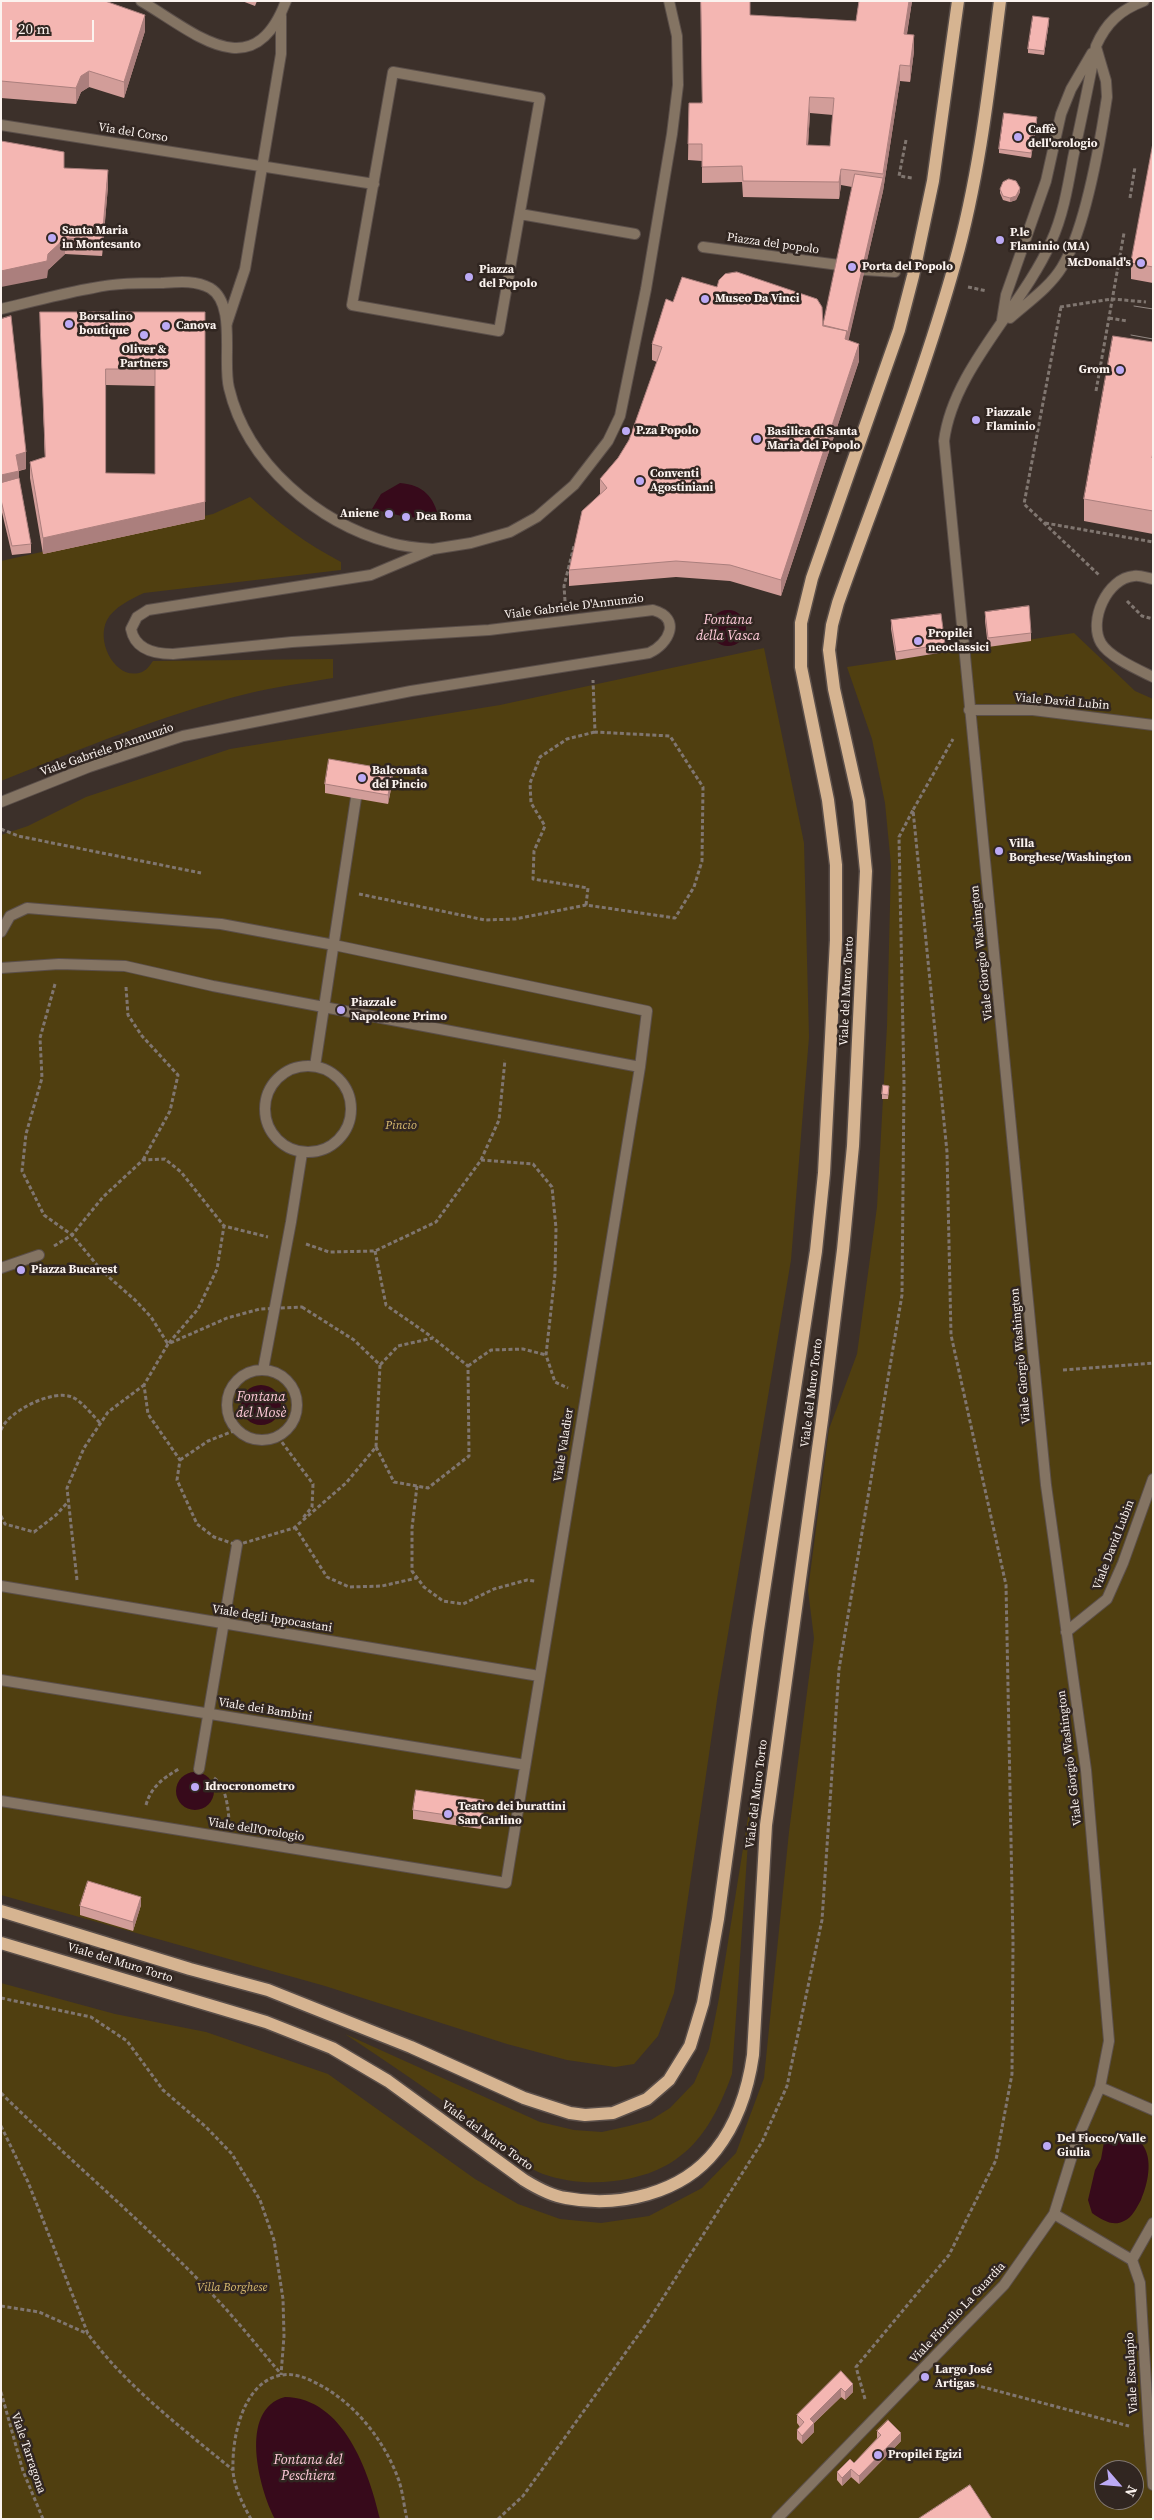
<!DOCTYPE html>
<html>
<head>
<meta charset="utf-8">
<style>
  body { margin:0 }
  #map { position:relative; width:1154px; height:2520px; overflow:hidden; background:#3c302a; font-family:"Source Serif 4",serif }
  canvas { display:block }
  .frame { position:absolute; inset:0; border:2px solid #fbf3ef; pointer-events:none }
  .north { position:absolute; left:1094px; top:2460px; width:50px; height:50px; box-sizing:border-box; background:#312621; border:1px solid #827873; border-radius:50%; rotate:117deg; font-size:14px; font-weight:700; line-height:20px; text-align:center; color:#fbf3ef }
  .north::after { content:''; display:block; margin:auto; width:18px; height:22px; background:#bcaaf5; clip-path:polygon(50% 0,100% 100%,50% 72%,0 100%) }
  .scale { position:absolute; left:10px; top:20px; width:84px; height:22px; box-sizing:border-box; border:2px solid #fbf3ef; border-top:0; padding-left:6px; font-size:15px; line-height:18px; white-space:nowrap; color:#fbf3ef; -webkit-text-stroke:4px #312621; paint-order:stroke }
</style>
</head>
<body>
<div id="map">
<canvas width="1154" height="2520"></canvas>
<div class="frame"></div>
<div class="north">N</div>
<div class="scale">20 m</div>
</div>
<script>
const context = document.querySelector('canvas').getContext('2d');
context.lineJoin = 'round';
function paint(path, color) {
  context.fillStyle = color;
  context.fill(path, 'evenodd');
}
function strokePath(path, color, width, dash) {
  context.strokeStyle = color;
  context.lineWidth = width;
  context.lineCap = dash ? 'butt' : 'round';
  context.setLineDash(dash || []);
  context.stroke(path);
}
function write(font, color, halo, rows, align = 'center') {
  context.font = font + ' "Source Serif 4",serif';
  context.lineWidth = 5;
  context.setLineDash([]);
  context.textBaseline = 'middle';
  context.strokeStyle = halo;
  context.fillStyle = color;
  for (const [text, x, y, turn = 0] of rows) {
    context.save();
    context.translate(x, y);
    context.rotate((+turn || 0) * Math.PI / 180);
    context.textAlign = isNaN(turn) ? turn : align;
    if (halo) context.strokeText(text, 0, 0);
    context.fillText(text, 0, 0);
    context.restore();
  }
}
const green = new Path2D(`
  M250 497C278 523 307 544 341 562V570L144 593C131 599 114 607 107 620 95 643 117 682 142 672 147 670 150 665 153 661L333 659V678C304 683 274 687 246 694 162 715 81 749 1 781V561L213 514Z
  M1074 633 1135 691 1153 699V2519H1V1983L115 2014 206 2032 328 2074 475 2179 518 2204 560 2219 601 2223 649 2216 702 2188 736 2153 764 2078 789 1832 814 1638 808 1590 829 1429 857 1354 877 1207 887 1026 891 865 885 803 872 739 847 667ZM1104 2470H1134V2500H1104Z
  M764 648 804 843 809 1037 791 1260 718 1693 674 1993 658 2036 634 2064 615 2067 567 2060 507 2044 325 1986 1 1895V835L28 826 86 797 230 749 500 705Z
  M751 1799 732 2074C710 2135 682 2173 614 2181 590 2184 566 2182 543 2174 521 2166 489 2135 469 2120 429 2090 387 2062 345 2034L540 2122 574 2130 602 2132 629 2126 651 2120 670 2108 694 2083 709 2049 719 1998Z`);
const water = new Path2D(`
  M400 483C423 485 434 496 439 519L406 517 372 509 381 494Z
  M710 628a18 18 0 1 1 36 0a18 18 0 1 1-36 0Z
  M241 1405a20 20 0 1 1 40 0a20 20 0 1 1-40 0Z
  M176 1791a19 19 0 1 1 38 0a19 19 0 1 1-38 0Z
  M1114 2134C1154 2132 1154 2170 1141 2200 1137 2207 1132 2218 1124 2221 1113 2227 1102 2220 1092 2213L1088 2200 1095 2170 1101 2159 1104 2142Z
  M285 2397C344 2398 369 2472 380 2519H275C259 2489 238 2409 285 2397Z`);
const path = new Path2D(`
  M906 140 899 176 912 178
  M1130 198 1135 167
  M968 287 987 291
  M1060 307 1112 299 1146 302
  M1061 307 1024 504 1099 575
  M1109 318 1127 321
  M1096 391 1124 233
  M1045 523 1153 542
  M565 601 564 586 574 546
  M1127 601 1142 616 1153 619
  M1 829 18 836 201 873
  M359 894 485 920 515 919 586 905 675 918 694 887 702 861 703 787 670 736 595 732 593 680
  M586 905 588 888 533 879 534 851 545 826 531 803 530 783 540 757 567 739 595 732
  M55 984 40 1038 42 1078 26 1134 22 1171 44 1215 72 1235 102 1271 135 1300 151 1317 168 1344 198 1309 217 1269 224 1226
  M126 987 128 1015 142 1036 178 1075 170 1111 143 1160
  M481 1160 533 1164 552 1187 556 1228 555 1274 546 1355 555 1382 568 1388
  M306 1244 329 1252 375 1251 436 1222 481 1160 499 1120 505 1060
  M54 1246 72 1235 103 1197 143 1160 165 1159 181 1172 224 1226 268 1237
  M375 1251 386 1305 432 1337
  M302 1307 354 1340 380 1365 376 1447 346 1483 294 1528 237 1545 214 1537 197 1524 177 1480 180 1460 148 1414 144 1385 168 1344 227 1318 260 1309Z
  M468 1366 491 1350 523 1349 546 1355
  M1063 1370 1153 1363
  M1 1430C8 1411 53 1389 72 1397 82 1401 93 1416 101 1424
  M278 1437 313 1484 312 1507 302 1519
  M376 1447 394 1482 428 1488 469 1456 468 1366 433 1338 398 1346 380 1365
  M180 1460 208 1441 236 1430
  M417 1486 412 1528V1571L424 1587 443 1601 463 1604 494 1589 527 1580 535 1581
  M1 1516 5 1524 34 1532 56 1515 68 1502
  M295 1527 327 1577 349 1587 382 1586 417 1578
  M77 1580 67 1488 84 1448 108 1412 144 1385
  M214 1778C226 1786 228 1807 229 1820
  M146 1805C151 1787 163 1778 179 1769
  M1 1998 91 2017 127 2041 163 2090 206 2127 232 2154 260 2200 274 2240 283 2299 284 2336 281 2375
  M1 2093C70 2161 145 2223 211 2293 236 2319 258 2347 281 2374
  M1 2126 28 2182 88 2334C127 2387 182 2428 233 2470
  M1 2306 39 2312 88 2334
  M946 2371 960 2381 1129 2426
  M1 2392 23 2471 43 2519
  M865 2399 856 2367 949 2255 996 2160 1012 2074 1013 1943 1006 1585 951 1335 947 1152 913 810 953 739
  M251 2519C243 2505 233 2485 233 2469 232 2437 243 2381 282 2375 295 2373 307 2378 318 2384 355 2403 385 2441 399 2481 403 2493 404 2507 407 2519
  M498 2519 523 2496 649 2320 762 2142 787 2086 822 1920 839 1669 902 1295 904 1083 899 837 913 810`);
const service = new Path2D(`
  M1010 318C1028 302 1050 287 1062 267 1086 228 1100 143 1107 97L1106 81 1096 47
  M1002 320 1006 295 1046 181 1061 114 1071 89 1092 53
  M1153 579C1147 578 1140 575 1134 576 1107 578 1088 621 1101 643 1109 657 1139 670 1153 677
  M969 710H1033L1153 725
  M1066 1632 1107 1599 1123 1563 1153 1479
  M1100 2087 1153 2110
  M1054 2214 1132 2260 1153 2223
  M1132 2260 1140 2283 1149 2432
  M777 2519 1004 2285 1054 2214 1077 2140 1100 2087 1109 2041 1086 1770 1046 1485 944 441C953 369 1022 308 1051 242 1063 216 1068 186 1073 158 1081 121 1089 83 1096 46 1106 23 1120 10 1144 1`);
const pedestrian = new Path2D(`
  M393 72 540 98 499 331 352 305Z
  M1 125 374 184
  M520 214 635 234
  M703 247 839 265
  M865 270 895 272
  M227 323 245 269 281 54V16
  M1 932 10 916 27 908 221 924 334 945 647 1011 640 1067 506 1883 1 1801
  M1 968 59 964 125 966 213 986 640 1067
  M265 1109a43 43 0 1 1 86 0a43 43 0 1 1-86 0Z
  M315 1066 356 798
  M1 1268 39 1255
  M227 1405a35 35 0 1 1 70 0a35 35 0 1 1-70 0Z
  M263 1370 291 1222 302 1153
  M1 1586 539 1676
  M1 1680 525 1765
  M199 1769 237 1545
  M1149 2432 1153 2485`);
const minor = new Path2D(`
  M141 1C194 32 253 89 286 1
  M1 309C32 302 63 293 93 288 115 283 139 283 161 283 178 282 195 280 210 288 237 304 222 361 229 388 247 464 318 523 391 543 405 547 419 548 433 549`);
const tertiary = new Path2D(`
  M1 802 89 767 183 736 411 691 649 653C669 644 682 618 653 610L489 630 292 642 173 654C155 654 135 650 131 629L137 617 148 610 371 575 433 549 471 543 510 532 537 517 574 485 608 441 620 416 646 289 672 134 678 85 677 36 669 1`);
const primary = new Path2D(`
  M1 1911 190 1969 268 1990 411 2047 524 2098 570 2113 585 2115 613 2113 647 2099 669 2080 690 2046 703 2003 718 1919 758 1630 816 1251 824 1173 836 940V865L828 800 801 667V623L812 578 899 330 913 276 933 181 958 1
  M1 1943 266 2022 332 2048 388 2081 524 2180C537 2188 551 2196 566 2198 618 2208 682 2194 716 2150 738 2122 748 2090 753 2055L766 1825 822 1420 843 1250 853 1146 866 871 859 801 834 689 829 650 832 625 838 603C878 490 923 378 955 263 979 178 989 88 1000 1`);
const tram = new Path2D(`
  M1134 306 1153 309
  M1131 335 1153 339`);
const wall = new Path2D(`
  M1 1H110V3L145 31 124 98 89 87 81 92 76 104 1 98Z
  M242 1H257L255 6Z
  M859 1H912L907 34 914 51 910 82 900 81 883 191 848 341 859 361 781 596 730 581 676 577 569 586V570L600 494V479L618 458 629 440 657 362 652 360V344L673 302 823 326 852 187 841 185 839 199 743 197 742 182 702 183V161L688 160 689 103H701L750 15 856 21ZM810 113 833 115 830 146 808 145Z
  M1049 22 1044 55 1028 53V49Z
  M1037 121 1031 158 999 153V149Z
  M1153 143V283L1131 279V263Z
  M64 168 108 186 102 256 65 254 48 270 47 278Z
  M1000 189 1020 192 1016 200 1010 202 1003 200 1000 193Z
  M40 312H205V519L43 554 30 478V462L45 458ZM106 385 155 386V474L106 473Z
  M1 319 26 469 19 471V478L31 544V553L12 555 1 508Z
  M1153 342V534L1084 521V499Z
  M985 612 1031 633V641L988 647 985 621Z
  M891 620 945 644V652L896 660 891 629Z
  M393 779 388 804 325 793V784Z
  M889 1090 888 1099H882V1094Z
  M484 1808 481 1829 413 1819V1810Z
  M141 1905 133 1931 80 1915V1906Z
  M841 2371 853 2392 845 2400 841 2397 814 2423V2432L802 2444 797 2439V2430L800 2427 797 2423V2415Z
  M877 2431 901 2441 859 2484 851 2477 842 2486 837 2480V2472L854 2463 877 2438Z`);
const shadedWall = new Path2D(`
  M909 1H912L904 51V34Z
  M145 15V31L124 98V82Z
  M1049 18V22L1044 55V51Z
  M914 35V51L910 82V66Z
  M900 65V81L883 191 845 356V339L883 178Z
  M89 71V87L81 92 76 104V88L81 76Z
  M810 97V113L807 161V145Z
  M1037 117V121L1031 158V153Z
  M841 169V185L839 199V182Z
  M108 170V186L102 256V240Z
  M1020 188V192L1016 200 1010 202V198Z
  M65 238V254L48 270 47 278 1 287V271L48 254Z
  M205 312V519L43 554V538L205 502Z
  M859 344V361L781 596V580Z
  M26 452V469L16 471V455Z
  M19 471V487L1 492V475Z
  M393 770V779L388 804V795Z
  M484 1800V1808L481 1829V1820Z
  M141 1897V1905L133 1931V1922Z
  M853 2384V2392L845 2400V2392Z
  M841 2388V2397L814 2423V2432L802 2444V2436L810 2419Z
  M901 2433V2441L859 2484V2476Z
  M851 2469V2477L842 2486V2478Z`);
const building = new Path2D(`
  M1 1H105L145 15 124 82 89 71 81 76 76 88 1 81Z
  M701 1H750V15L856 21 859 1H909L904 34 914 35 910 66 900 65 883 174 841 169 839 182 743 181 742 166 702 167V144H688L689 103H702ZM810 97 834 98 830 146 807 145Z
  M1033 16 1049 18 1044 51 1028 49Z
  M1004 113 1037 117 1031 153 999 149Z
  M1 141 64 152V168L108 170 102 240 65 238 48 254 47 261 1 271Z
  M1153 143V267L1131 263Z
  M855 174 883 178 847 335V331L823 326Z
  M1009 179 1016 181 1020 188 1016 196 1010 198 1003 196 1000 189 1003 182Z
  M737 272 817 299 822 307 823 325 847 331 845 339 859 344 781 580 730 565 676 561 569 570 582 511 607 488 600 479 618 458 629 440 662 347 652 344 666 299 673 302 682 277 717 287 719 280 725 274Z
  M40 312H205V502L43 538 30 462 45 457ZM106 369H155V474L106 473Z
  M11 316 26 452 16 455 19 471 1 475V319Z
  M1113 336 1153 342V452L1152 458H1153V511L1084 499Z
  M19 478 31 544 12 546 1 500V483Z
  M1029 606 1031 633 988 638 985 612Z
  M941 614 945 644 896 652 891 620Z
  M329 759 393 770 388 795 325 784Z
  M883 1085 889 1086 888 1095 882 1094Z
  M416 1790 484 1800 481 1820 413 1810Z
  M88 1881 141 1897 133 1922 80 1906Z
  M841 2371 853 2384 845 2392 841 2388 810 2419 814 2423 802 2436 797 2430 804 2422 797 2415Z
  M888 2420 901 2433 859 2476 851 2469 842 2478 837 2472 850 2459 854 2463 881 2435 877 2431Z
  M970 2485 992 2519H918Z`);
const markers = [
  [1018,137,5,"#bcaaf5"],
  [52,238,5,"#bcaaf5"],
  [1000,240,5,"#bcaaf5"],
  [1141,263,5,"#bcaaf5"],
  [852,267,5,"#bcaaf5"],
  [469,277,5,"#bcaaf5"],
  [705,299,5,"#bcaaf5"],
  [69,324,5,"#bcaaf5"],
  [166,326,5,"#bcaaf5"],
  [144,335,5,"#bcaaf5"],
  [1120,370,5,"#bcaaf5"],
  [976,420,5,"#bcaaf5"],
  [626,431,5,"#bcaaf5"],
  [757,439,5,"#bcaaf5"],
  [640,481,5,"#bcaaf5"],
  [389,514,5,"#bcaaf5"],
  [406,517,5,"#bcaaf5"],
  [918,641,5,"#bcaaf5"],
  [362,778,5,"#bcaaf5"],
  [999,851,5,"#bcaaf5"],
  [341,1010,5,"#bcaaf5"],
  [21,1270,5,"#bcaaf5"],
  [195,1787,5,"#bcaaf5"],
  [448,1814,5,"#bcaaf5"],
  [1047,2146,5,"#bcaaf5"],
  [925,2377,5,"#bcaaf5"],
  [878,2455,5,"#bcaaf5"]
];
const poiNames = [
  ["Caffè",1028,130],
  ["dell'orologio",1028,144],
  ["Santa Maria",62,231],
  ["in Montesanto",62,245],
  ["P.le",1010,233],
  ["Flaminio (MA)",1010,247],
  ["McDonald's",1131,263,"right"],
  ["Porta del Popolo",862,267],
  ["Piazza",479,270],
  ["del Popolo",479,284],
  ["Museo Da Vinci",715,299],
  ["Borsalino",79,317],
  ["boutique",79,331],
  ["Canova",176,326],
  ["Oliver &",144,350,"center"],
  ["Partners",144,364,"center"],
  ["Grom",1110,370,"right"],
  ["Piazzale",986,413],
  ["Flaminio",986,427],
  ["P.za Popolo",636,431],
  ["Basilica di Santa",767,432],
  ["Maria del Popolo",767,446],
  ["Conventi",650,474],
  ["Agostiniani",650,488],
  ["Aniene",379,514,"right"],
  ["Dea Roma",416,517],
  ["Propilei",928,634],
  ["neoclassici",928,648],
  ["Balconata",372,771],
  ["del Pincio",372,785],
  ["Villa",1009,844],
  ["Borghese/Washington",1009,858],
  ["Piazzale",351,1003],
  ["Napoleone Primo",351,1017],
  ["Piazza Bucarest",31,1270],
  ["Idrocronometro",205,1787],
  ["Teatro dei burattini",458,1807],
  ["San Carlino",458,1821],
  ["Del Fiocco/Valle",1057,2139],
  ["Giulia",1057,2153],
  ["Largo José",935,2370],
  ["Artigas",935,2384],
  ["Propilei Egizi",888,2455]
];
const streetNames = [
  ["Via del Corso",133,133,9],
  ["Piazza del popolo",773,244,8],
  ["Viale Gabriele D'Annunzio",574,607,-7],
  ["Viale David Lubin",1062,702,5],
  ["Viale Gabriele D'Annunzio",107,750,-19],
  ["Viale Giorgio Washington",982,953,-96],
  ["Viale del Muro Torto",847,991,-87],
  ["Viale Giorgio Washington",1021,1356,-95],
  ["Viale del Muro Torto",812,1393,-83],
  ["Viale Valadier",564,1445,-81],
  ["Viale David Lubin",1114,1545,-69],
  ["Viale degli Ippocastani",272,1619,9],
  ["Viale dei Bambini",265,1710,9],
  ["Viale Giorgio Washington",1070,1758,-97],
  ["Viale del Muro Torto",757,1794,-83],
  ["Viale dell'Orologio",256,1830,9],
  ["Viale del Muro Torto",120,1963,17],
  ["Viale del Muro Torto",487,2136,36],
  ["Viale Fiorello La Guardia",958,2313,-47],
  ["Viale Esculapio",1132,2373,-93],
  ["Viale Tarragona",28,2453,71]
];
const parkNames = [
  ["Pincio",401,1126],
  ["Villa Borghese",232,2288]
];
const waterNames = [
  ["Fontana",728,620],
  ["della Vasca",728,636],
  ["Fontana",261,1397],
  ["del Mosè",261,1413],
  ["Fontana del",308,2460],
  ["Peschiera",308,2476]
];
paint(green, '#503f10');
paint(water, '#370a1b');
strokePath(service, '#5b4f4a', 12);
strokePath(pedestrian, '#5b4f4a', 12);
strokePath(minor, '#5b4f4a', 12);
strokePath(tertiary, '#5b4f4a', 12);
strokePath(primary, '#5b4f4a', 15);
strokePath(path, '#807670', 3, [4, 2.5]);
strokePath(service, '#847463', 10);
strokePath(pedestrian, '#847463', 10);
strokePath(minor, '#847463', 10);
strokePath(tertiary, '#847463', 10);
strokePath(primary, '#d6b491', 12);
strokePath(tram, '#938984', 1);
paint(wall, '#d29d99');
paint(shadedWall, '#ab7f7d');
paint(building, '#f4b6b2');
strokePath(building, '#ab7f7d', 1);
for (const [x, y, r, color] of markers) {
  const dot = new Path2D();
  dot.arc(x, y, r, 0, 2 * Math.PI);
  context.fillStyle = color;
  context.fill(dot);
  strokePath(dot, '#312621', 2);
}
write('bold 12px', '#fbf3ef', '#312621', poiNames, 'left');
write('12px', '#fbf3ef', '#312621', streetNames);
write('italic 12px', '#dabc70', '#312621', parkNames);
write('italic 14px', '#fecad8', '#312621', waterNames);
</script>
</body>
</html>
